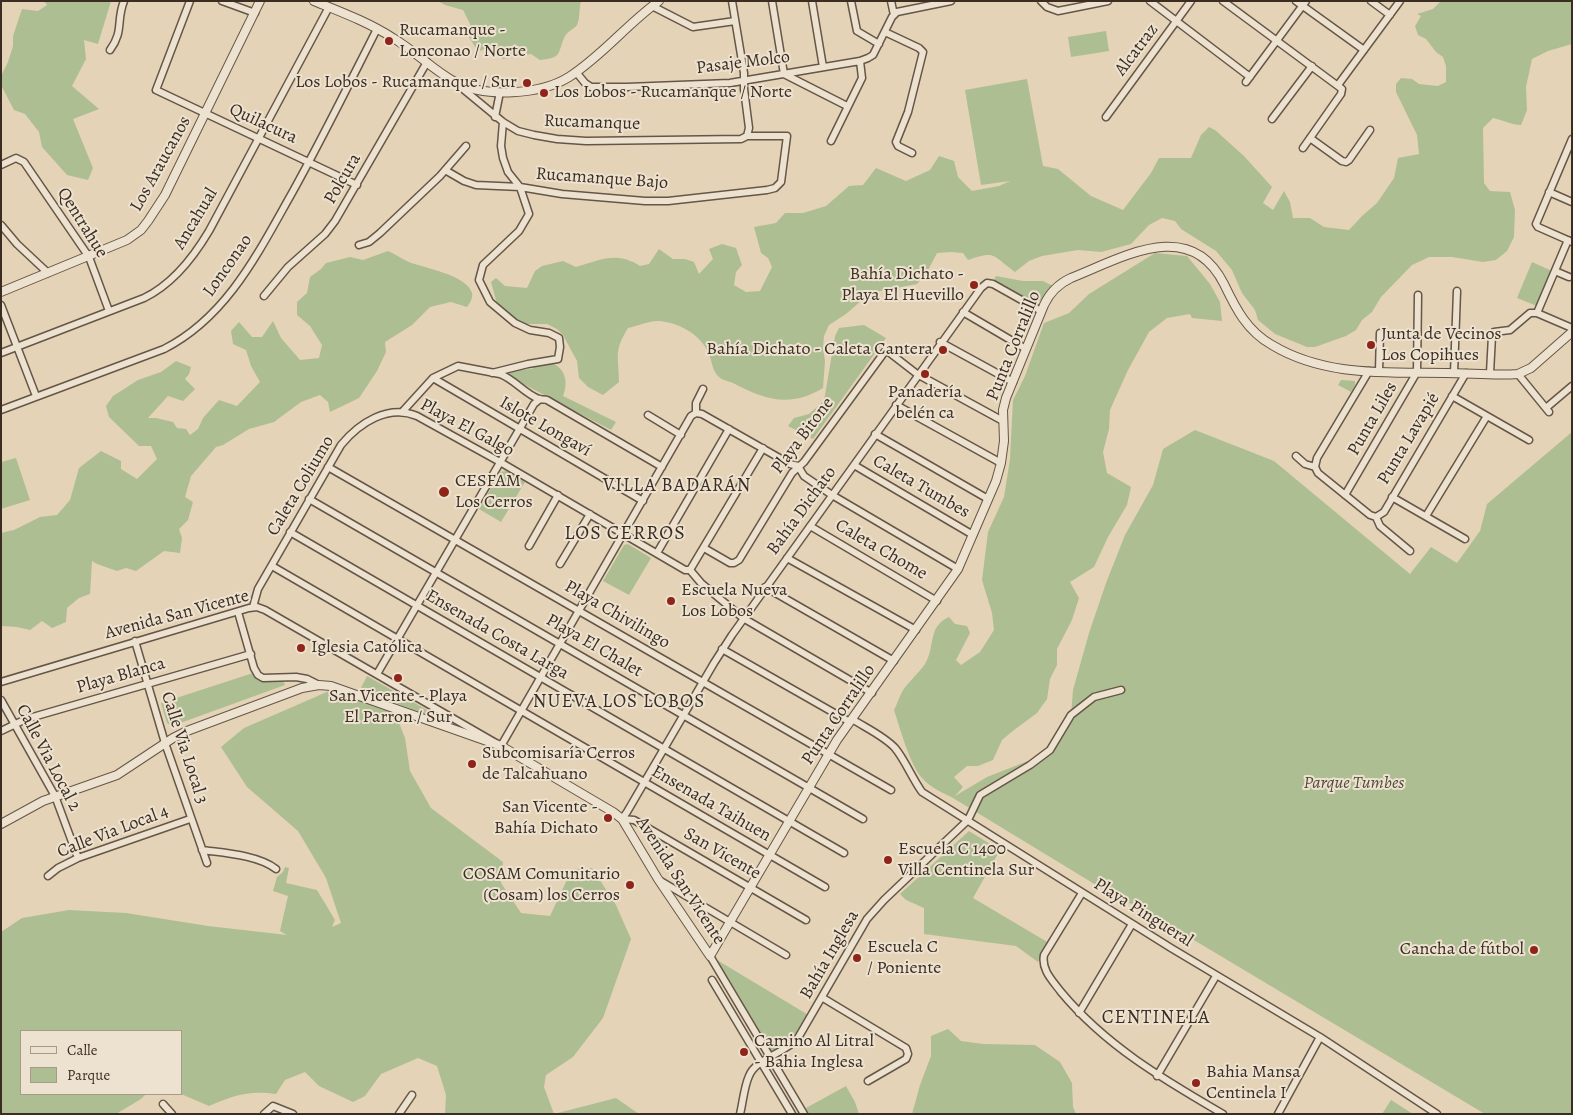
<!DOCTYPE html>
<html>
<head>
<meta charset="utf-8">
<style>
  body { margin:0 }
  #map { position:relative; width:1573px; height:1115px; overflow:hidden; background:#e4d3b6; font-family:Alegreya,serif }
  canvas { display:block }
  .frame { position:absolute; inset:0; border:2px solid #3b2d22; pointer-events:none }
  .legend { position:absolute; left:20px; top:1030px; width:162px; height:65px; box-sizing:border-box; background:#ede2d0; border:1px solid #a69a8a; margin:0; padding:6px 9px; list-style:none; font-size:15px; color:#3b2d22 }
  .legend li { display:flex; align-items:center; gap:10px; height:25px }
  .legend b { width:25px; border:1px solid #a69a8a }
</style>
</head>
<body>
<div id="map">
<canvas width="1573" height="1115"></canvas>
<div class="frame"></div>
<ul class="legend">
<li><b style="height:6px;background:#ede2d0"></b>Calle</li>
<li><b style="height:14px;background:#aebe93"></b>Parque</li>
</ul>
</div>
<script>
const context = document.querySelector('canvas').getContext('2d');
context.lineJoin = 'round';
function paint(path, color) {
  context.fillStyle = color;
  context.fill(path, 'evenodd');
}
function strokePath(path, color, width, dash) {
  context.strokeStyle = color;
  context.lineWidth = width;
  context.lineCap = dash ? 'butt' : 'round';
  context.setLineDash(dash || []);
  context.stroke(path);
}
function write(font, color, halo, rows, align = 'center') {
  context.font = font + ' Alegreya,serif';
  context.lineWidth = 4;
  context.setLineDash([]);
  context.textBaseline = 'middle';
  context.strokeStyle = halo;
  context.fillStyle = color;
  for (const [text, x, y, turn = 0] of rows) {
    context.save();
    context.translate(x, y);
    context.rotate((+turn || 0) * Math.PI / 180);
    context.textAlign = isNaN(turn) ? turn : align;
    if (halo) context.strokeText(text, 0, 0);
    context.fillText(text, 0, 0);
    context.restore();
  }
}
const green = new Path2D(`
  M44 1H111L98 44 84 40 86 59 72 86 99 109 73 119 93 168 88 180 67 175 42 147 39 132 25 114 14 110 1 85V76L8 62 13 46V36L22 9 38 11 47 5Z
  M438 1H581C579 8 580 19 577 25 574 29 568 31 565 36 557 53 563 58 540 60L531 54 503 59 484 49 478 52 469 37 471 26 463 10 445 5Z
  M1441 1H1572V44L1548 51 1532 59 1526 87 1527 110 1521 125C1511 125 1503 120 1493 118L1483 128 1484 183 1490 191 1510 192 1515 210 1514 237 1507 251 1496 260 1483 262 1452 257H1429L1412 265 1381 297 1372 312 1362 320 1356 330 1346 336 1315 347H1307L1275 334 1258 320 1255 310 1242 293 1232 270 1216 251 1181 229 1175 221 1162 218 1149 225 1131 244 1101 252 1078 250 1042 256 1029 261 1015 272C992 256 997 250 968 260L963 253 951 252 937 253 927 272 917 284 875 292 862 300 846 314 829 325 824 336 823 348 825 361 823 388C790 408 765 400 733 383 728 381 722 380 719 377 712 371 712 360 708 352 700 334 678 322 658 321 649 321 637 326 628 328 613 352 619 356 619 382L603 395 588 387 579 378 577 361 563 335 557 329 547 324H512L497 304 491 282 496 278 505 286 527 288 535 271 542 266 563 261 576 267C601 260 616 251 640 266L649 264 659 249 673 259H685L694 262 699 274 713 259 709 249 722 244 736 248 742 265 736 272 734 285 746 292 760 291 772 267 768 258 761 253 754 227 776 223 785 213H803L826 206 849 186 863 185 876 168 906 181 930 170 939 156 954 161 958 177 972 191 999 186 1010 181 981 185 965 90 1027 79 1043 166 1058 169 1091 196 1123 210 1151 173 1159 158H1191L1201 135 1209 127 1215 130 1244 156 1272 187 1263 203 1273 210 1284 191 1290 202 1293 218H1310L1324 227 1349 230 1362 216 1377 203 1394 178 1398 158 1419 154 1417 135 1396 92V84L1401 78 1412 79 1419 84 1438 86 1446 82V66L1443 57 1436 52 1426 39 1418 35 1415 26 1421 16 1417 14 1433 9Z
  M1106 31 1109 51 1071 57 1068 37Z
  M388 251C395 254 402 259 409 262 424 268 467 275 472 293 473 298 470 303 467 307L451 302 430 307 412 325 385 342 386 352 377 371 359 398 330 412 328 402 320 395 301 402 274 422 249 429 223 445 216 447 191 476 185 497 193 502 188 520 179 529 182 538 180 553 164 551 136 571 126 568 117 571 97 564 92 561 90 594 79 598 67 608 66 622 52 628 42 621 30 630 17 627 1 626V533L14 530 40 517 57 515 70 500 79 468 101 451 121 461V469L137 479 157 459 151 446H139L109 417 106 406 113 396 138 380 161 372 176 361 191 367 189 374 185 379 195 389 183 401 168 396 148 418H156L173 422 177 428 186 429 190 435 198 429 203 418 219 400 237 406 260 382 251 366 246 350 233 344 231 331 239 322 252 337H262L273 321 281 338 300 360 319 358 322 345 310 326 297 315V302L307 293 310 277 321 269 326 263 350 257 363 260Z
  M1155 253 1187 256 1210 284 1220 302 1222 321 1192 318 1190 314 1167 318 1149 332 1128 370 1110 410 1109 429 1103 452 1107 473 1131 487 1127 505 1108 537 1094 567 1070 582 1079 598 1072 620 1057 649V665L1050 679 1047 699 1037 713 1014 730 1002 740 993 760 978 766H967L954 777 963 787 955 796 987 777 1051 752 1071 715 1073 690 1089 633 1106 583 1125 535 1153 485 1163 449 1195 430 1274 461 1410 574 1431 547 1457 563 1480 531 1487 504 1572 432V1114H1485L1152 915 1101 888 953 798C943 793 930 787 923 779 910 766 900 728 894 710 897 704 899 698 902 692 908 682 918 674 925 664 936 645 927 627 949 617L955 624 967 626 970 633 956 660 961 665 980 652 994 630 992 613 982 580 988 532 1004 497 1010 459 1013 400 1025 376 1044 323 1069 313 1089 294Z
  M1532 262 1552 271 1537 306 1517 298Z
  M996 276 1023 281H1043L1053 286 1040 301H1030L994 280Z
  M864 325 886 338 813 439 788 426 794 418 809 414 824 401 835 336 839 328Z
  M548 362C565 366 569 381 563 396L616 422 611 430 510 377V372L513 370 532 369 537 365Z
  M1341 380 1355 381V385L1351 392 1338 385Z
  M16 458 30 500 1 509V462Z
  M506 471 525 482 501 522 479 509 500 472Z
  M628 544 651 558 629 595 603 581 624 545Z
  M253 673C261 685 269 681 283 681L285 685 172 726 167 723 161 703Z
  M367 676 450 723 360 690Z
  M336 688 396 715 405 738 410 771 431 808 503 862 501 883 521 913 550 916 572 869 592 868 616 905 631 939 603 1018 573 1057 546 1075 544 1087 554 1114H445L446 1095 437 1066 418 1058 381 1074 365 1096 353 1102 319 1086 305 1072 285 1080 276 1094C249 1090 234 1095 209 1106L181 1094V1031H21V1094H146L141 1099 116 1114H1V932L22 918 69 910 126 913 208 926 287 935 280 931 288 896 273 891 277 877 283 872 285 867 289 868 286 883 317 890 335 920 332 927 341 923 326 878 298 831 247 787 221 747 244 728Z
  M969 831 1000 850 973 898 1049 943 1038 962 1016 946 924 934V908L906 900 900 894Z
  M717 960 810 1016 793 1043 772 1054Z
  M948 1029 961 1041 983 1044 1035 1045 1060 1062 1072 1083 1073 1107 1076 1114H912L920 1085 931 1056V1036Z
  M846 1086 855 1102 859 1114H809L806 1108Z
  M616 1098 639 1114H554Z
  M1391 1100 1413 1114H1382Z`);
const minor = new Path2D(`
  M190 1 156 90 357 185
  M222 1 255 13
  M732 1 744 73V89L749 128 747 136
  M772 1 784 74 847 106
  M812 1 823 67
  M851 1 857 31 879 44
  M891 1 894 15
  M1041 1 1047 7 1058 11 1108 1
  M1150 1 1250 77
  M1223 1 1342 89 1341 94 1303 148
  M1296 1 1364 50
  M1371 1 1390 15
  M652 6 693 27 735 21
  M885 32 919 48 923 52 908 112 896 142 898 146 912 153
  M110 50C124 31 116 21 124 1
  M576 72 585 83 591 87H627L730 83 860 61 868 58 873 55 892 17 897 12 951 1
  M1246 82 1306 1
  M1338 85 1400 1
  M495 117 500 92
  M1106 117 1191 1
  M1272 119 1312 66
  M1310 138 1342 161 1346 162 1349 160 1370 130
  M1572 139 1536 224 1538 227 1572 242
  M831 141 862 78 860 61
  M1 165 16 158 24 162 89 257 109 311
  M445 170 464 181 476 185 520 187 562 194 645 201H668L767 190 775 188 781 182 787 136H747L741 139 586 141 557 139 534 135 518 131 503 122 457 84
  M1549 192 1572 202
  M1 225 17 244 48 273
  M359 245 369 242 380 233 440 176 466 146
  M1555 271 1569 277
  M264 296 288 267 325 234 335 221 427 62
  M1 305 36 396
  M963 312 1026 349
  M1537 313 1568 240
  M1537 313 1572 328
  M940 342 1013 382
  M1 353 144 298C173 284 193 258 209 231L329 7
  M1379 371 1380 333
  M492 373 528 364 558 359 560 347 559 338 549 333 530 330 515 323 490 302 479 280 483 265 519 231 529 214 520 187 508 172 503 158 501 146 503 122
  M1454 373 1457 291
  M1490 373 1492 336 1494 332 1510 330 1530 313H1537
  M1518 374 1549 412
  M433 378 643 501
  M1452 396 1529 440
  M896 405 1001 463
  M1546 408 1572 386
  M1 410 164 349C227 317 258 253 292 193 322 139 349 84 377 29
  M403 411 433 378 458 366 500 374C514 379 525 394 539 399 542 400 545 399 547 400L662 467
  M696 413 702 414 790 464 798 466
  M648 415 681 435
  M875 434 988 499
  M1296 456 1305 464 1315 467 1318 473 1370 515 1376 517
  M854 465 973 535
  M798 466 804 476 832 495 958 569
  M328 467 891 790
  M1315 467 1317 458 1369 371
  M1345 495 1417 372 1418 295
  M1392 497 1465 539
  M309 499 863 819
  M1426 516 1487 416
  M1376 517 1384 512 1466 373
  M1376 517 1380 526 1410 551
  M810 526 937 601
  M290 532 844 853
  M529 546 558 495
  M704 548 730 563H734L739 560 792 473 804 462 886 350 917 374 1003 421
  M657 553 729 429
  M787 558 916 630
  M560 564 590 514
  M272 566 825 887
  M690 570 763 448
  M765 587 894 661
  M253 607 258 589 341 445C359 423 388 404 417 416L500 462 685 570H690L701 583 743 618 872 693
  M238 612 254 668 258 675 263 678 296 677 307 679 319 685
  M135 641 165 743 207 863
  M722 649 850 722
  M377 674 534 404 540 399
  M1 682 249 608 257 607 265 610 501 746 691 416 696 413V403L703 389
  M1 700 55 796 78 858
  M852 719C866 728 884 736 895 748 905 760 912 778 922 792L1171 948 1320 1037 1437 1114
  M1 731 26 719 251 654
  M622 819 627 812 714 663 732 635 981 288 987 283 993 284 1041 311
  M622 819 634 820 806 920
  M202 850C224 853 258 855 276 869
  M48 876 58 868 78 858 190 819
  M659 880 786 955
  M1082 893 1044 955C1041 970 1053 981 1061 992 1106 1046 1163 1079 1223 1114
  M710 956 804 1114
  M712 980 792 1114
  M823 998 906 1048 908 1054 906 1059 868 1081
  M1079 1013 1132 924
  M1157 1076 1216 976
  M163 1104 172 1114
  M264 1114 273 1106 293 1114
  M399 1114 412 1095
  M740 1114C743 1102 744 1087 749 1076 756 1058 786 1053 798 1038L867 919 884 900 968 820 980 795 1030 765 1050 750 1071 715 1094 697 1121 690
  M1278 1114 1320 1037`);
const tertiary = new Path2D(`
  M314 1C341 12 368 22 393 38 415 51 433 70 455 82 485 98 540 95 569 77 602 56 627 24 659 1
  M1 292 127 240 141 230 148 221 165 195 260 1
  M1 824 43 801 117 775 173 738 187 731 302 688 319 685 331 686 501 746 613 812 622 819 658 879 710 956 837 740 958 569 996 481 1001 463 1004 441 1003 410 1006 398 1044 305C1050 292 1058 284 1071 278 1122 258 1190 216 1224 284 1236 309 1247 331 1272 345 1325 377 1387 372 1446 373 1470 373 1495 376 1518 374L1531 368 1572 332`);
const markers = [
  [389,41,5,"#8f2418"],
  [527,83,5,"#8f2418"],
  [544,93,5,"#8f2418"],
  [974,285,5,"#8f2418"],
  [1371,345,5,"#8f2418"],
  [943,350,5,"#8f2418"],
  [925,374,5,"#8f2418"],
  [444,492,6,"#8f2418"],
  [671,601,5,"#8f2418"],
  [301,648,5,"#8f2418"],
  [398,678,5,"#8f2418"],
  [472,764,5,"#8f2418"],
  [608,818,5,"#8f2418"],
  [888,860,5,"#8f2418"],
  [630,885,5,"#8f2418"],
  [1534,950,5,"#8f2418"],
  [857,958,5,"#8f2418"],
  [744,1052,5,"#8f2418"],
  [1196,1083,5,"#8f2418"]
];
const poiNames = [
  ["Rucamanque -",399,31],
  ["Lonconao / Norte",399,52],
  ["Los Lobos - Rucamanque / Sur",517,83,"right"],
  ["Los Lobos - Rucamanque / Norte",554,93],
  ["Bahía Dichato -",964,275,"right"],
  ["Playa El Huevillo",964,296,"right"],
  ["Junta de Vecinos",1381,335],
  ["Los Copihues",1381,356],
  ["Bahía Dichato - Caleta Cantera",933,350,"right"],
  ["Panadería",925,393,"center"],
  ["belén ca",925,414,"center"],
  ["CESFAM",455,482],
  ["Los Cerros",455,503],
  ["Escuela Nueva",681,591],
  ["Los Lobos",681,612],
  ["Iglesia Católica",311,648],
  ["San Vicente - Playa",398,697,"center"],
  ["El Parron / Sur",398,718,"center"],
  ["Subcomisaría Cerros",482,754],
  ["de Talcahuano",482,775],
  ["San Vicente -",598,808,"right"],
  ["Bahía Dichato",598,829,"right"],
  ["Escuela C 1400",898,850],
  ["Villa Centinela Sur",898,871],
  ["COSAM Comunitario",620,875,"right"],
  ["(Cosam) los Cerros",620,896,"right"],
  ["Escuela C",867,948],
  ["/ Poniente",867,969],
  ["Cancha de fútbol",1524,950,"right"],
  ["Camino Al Litral",754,1042],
  ["- Bahia Inglesa",754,1063],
  ["Bahia Mansa",1206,1073],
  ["Centinela I",1206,1094]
];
const streetNames = [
  ["Alcatraz",1137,50,-53],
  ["Pasaje Molco",743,63,-7],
  ["Rucamanque",592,123,2],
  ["Quilacura",263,124,25],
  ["Los Araucanos",161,164,-61],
  ["Polcura",343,179,-60],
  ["Rucamanque Bajo",602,179,4],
  ["Ancahual",196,219,-59],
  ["Qentrahue",82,223,58],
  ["Lonconao",228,266,-55],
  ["Punta Corralillo",1014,346,-68],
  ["Punta Liles",1373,419,-60],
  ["Islote Longaví",545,427,30],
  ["Playa El Galgo",467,428,28],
  ["Playa Bitone",803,436,-53],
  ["Punta Lavapié",1409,439,-59],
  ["Caleta Coliumo",301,486,-59],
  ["Caleta Tumbes",921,487,30],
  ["Bahía Dichato",802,511,-54],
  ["Caleta Chome",881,550,30],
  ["Avenida San Vicente",177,615,-15],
  ["Playa Chivilingo",617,615,30],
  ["Ensenada Costa Larga",497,635,30],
  ["Playa El Chalet",594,646,30],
  ["Playa Blanca",121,676,-16],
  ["Punta Corralillo",839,715,-56],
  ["Calle Via Local 3",184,748,72],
  ["Calle Via Local 2",48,758,62],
  ["Ensenada Taihuen",711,804,30],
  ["Calle Via Local 4",113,832,-21],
  ["San Vicente",722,854,30],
  ["Avenida San Vicente",680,881,57],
  ["Playa Pingueral",1143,913,32],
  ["Bahía Inglesa",830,955,-60]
];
const parkNames = [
  ["Parque Tumbes",1354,784]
];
const neighbourhoodNames = [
  ["VILLA BADARÁN",677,486],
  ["NUEVA LOS LOBOS",619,702],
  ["CENTINELA",1156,1018]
];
const quarterNames = [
  ["LOS CERROS",625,534]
];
paint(green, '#aebe93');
strokePath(minor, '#655647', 9);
strokePath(tertiary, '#655647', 10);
strokePath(minor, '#ede2d0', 6);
strokePath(tertiary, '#ede2d0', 8);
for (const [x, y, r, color] of markers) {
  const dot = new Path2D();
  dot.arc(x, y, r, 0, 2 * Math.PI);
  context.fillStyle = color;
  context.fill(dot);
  strokePath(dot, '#ede2d0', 2);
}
write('18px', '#3b2d22', '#ede2d0', poiNames, 'left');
write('18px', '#3b2d22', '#ede2d0', streetNames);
write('italic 18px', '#524a39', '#ede2d0', parkNames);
context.letterSpacing = '1px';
write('19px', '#3b2d22', '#ede2d0', neighbourhoodNames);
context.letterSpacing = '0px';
context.letterSpacing = '1px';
write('20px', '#3b2d22', '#ede2d0', quarterNames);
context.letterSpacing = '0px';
</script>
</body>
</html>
